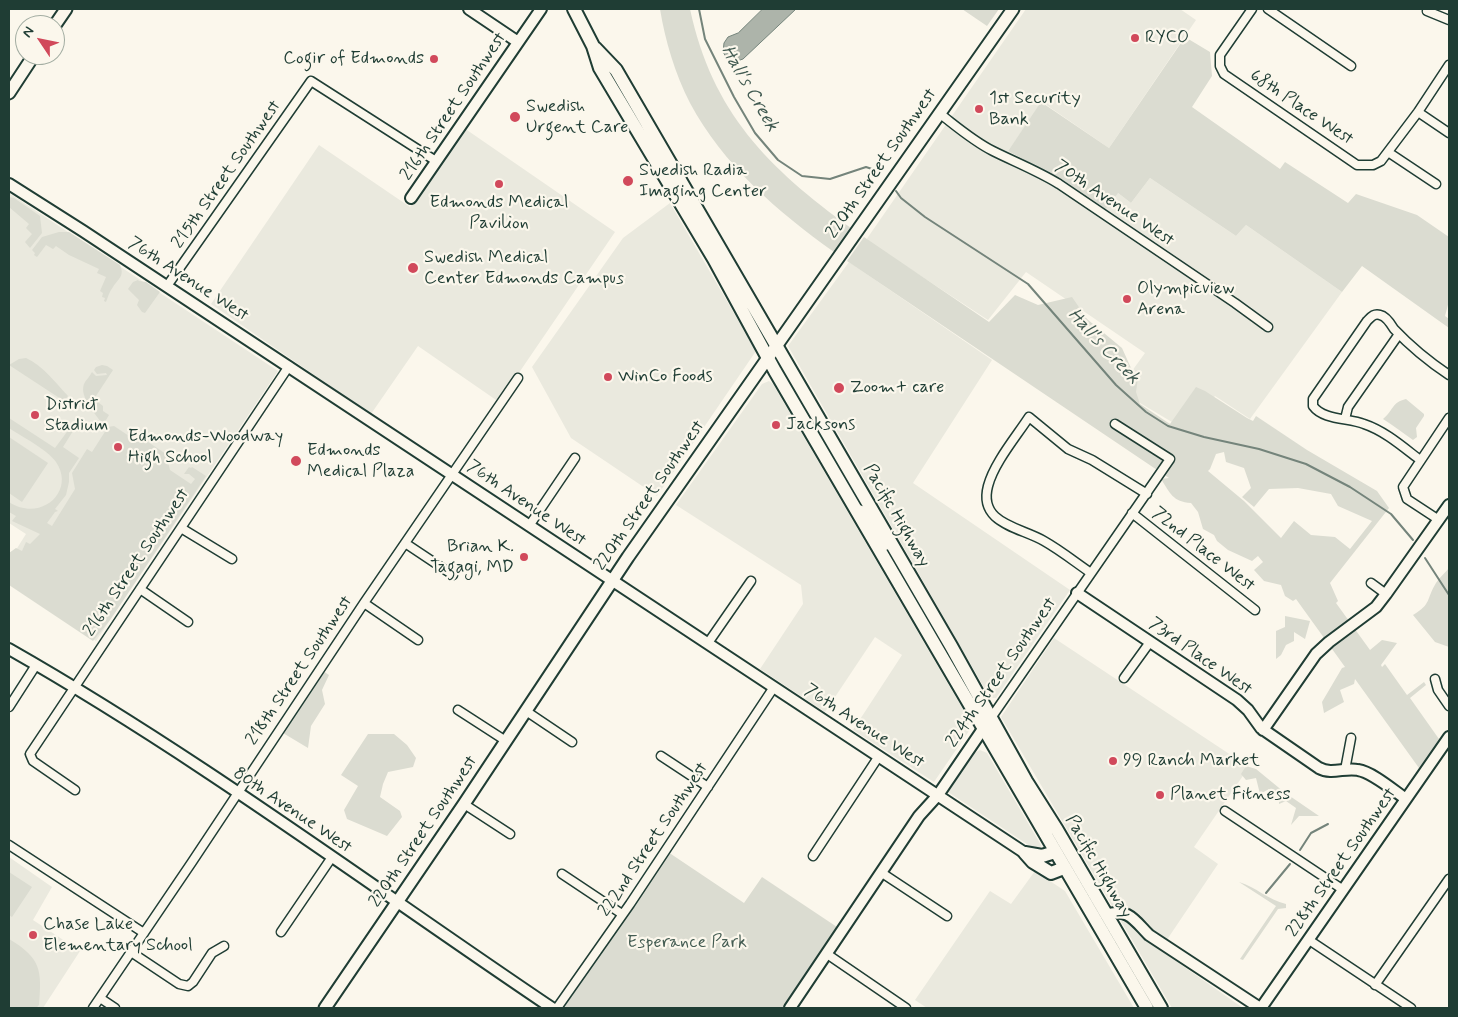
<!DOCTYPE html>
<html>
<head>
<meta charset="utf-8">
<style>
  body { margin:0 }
  #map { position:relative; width:1458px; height:1017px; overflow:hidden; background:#fbf7ec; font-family:Mynerve,sans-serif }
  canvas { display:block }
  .frame { position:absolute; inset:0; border:10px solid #1f3d34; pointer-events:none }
  .north { position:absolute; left:15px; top:15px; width:50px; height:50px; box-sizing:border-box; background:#fbf7ec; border:1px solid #a3ada2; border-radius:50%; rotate:304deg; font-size:14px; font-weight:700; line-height:20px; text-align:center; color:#1f3d34 }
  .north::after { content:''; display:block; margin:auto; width:18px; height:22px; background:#d1495b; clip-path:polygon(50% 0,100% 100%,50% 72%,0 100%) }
</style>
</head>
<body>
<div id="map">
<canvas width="1458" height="1017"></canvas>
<div class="frame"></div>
<div class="north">N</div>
</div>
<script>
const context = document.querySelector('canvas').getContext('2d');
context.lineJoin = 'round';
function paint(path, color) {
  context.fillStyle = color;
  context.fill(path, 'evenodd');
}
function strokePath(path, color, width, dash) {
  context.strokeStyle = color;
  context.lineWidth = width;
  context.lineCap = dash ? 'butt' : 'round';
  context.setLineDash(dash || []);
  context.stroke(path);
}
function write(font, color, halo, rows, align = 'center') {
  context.font = font + ' Mynerve,sans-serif';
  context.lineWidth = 4.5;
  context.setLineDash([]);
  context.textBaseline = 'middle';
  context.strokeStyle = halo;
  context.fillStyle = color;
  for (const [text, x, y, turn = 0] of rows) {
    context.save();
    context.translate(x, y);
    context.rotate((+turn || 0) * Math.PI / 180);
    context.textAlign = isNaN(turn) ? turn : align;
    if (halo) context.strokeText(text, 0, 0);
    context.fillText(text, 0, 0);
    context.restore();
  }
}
const built = new Path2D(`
  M1026 9H1180L1196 20 1109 148 1042 102 1008 151 1047 172 1118 193 1131 203 1150 178 1236 236 1246 225 1342 292 1250 419 1215 396 1188 427 1172 422 1140 403 1124 382 1145 353 1026 272 988 320 866 240Z
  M464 128 615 232 499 402 418 346 371 414 211 304 319 145 410 207Z
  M9 193 278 371 96 641 9 584V561L26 534 9 523Z
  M670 203 756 351 657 496 571 438 532 367 623 238Z
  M849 262 992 360 913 483 1070 590 996 698H990L982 684 788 346Z
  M769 381 773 384 968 718 969 731 934 782 853 730 902 655 875 637 825 712 760 669 803 604 801 585 676 505 762 384Z
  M1054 638 1249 767 1194 847 1218 864 1160 950 1243 1008H1172L1001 717Z
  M980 750 987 753 1041 845 1040 850H1036L948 792 976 752Z
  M9 857 52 887 33 920 80 951 43 1008H9Z
  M1035 871 1065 891 1134 1008H927L915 1000 990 891 1011 904Z`);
const green = new Path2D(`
  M660 9H690C712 112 768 168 851 228L834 252C778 212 723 165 690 103 675 74 665 40 660 9Z
  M962 9H999L987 26Z
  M1185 37 1210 52 1212 76 1192 107 1280 169 1285 162 1348 203 1356 194 1417 215 1449 237V301L1445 316 1449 319V328L1362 266 1342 292 1246 225 1236 236 1150 178 1131 203 1118 193 1104 211 1047 172 1008 151 1041 102 1109 148Z
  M9 197 14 198 40 216 42 233 30 248 25 242 32 234 26 228 29 224 9 207Z
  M59 232H69L120 265C125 276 118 279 113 287 109 292 108 297 106 302L104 301 105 298 102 297 103 293 100 291 106 277 97 273 99 269 69 255 56 246 53 249 46 245 37 257 34 255 35 253 32 250 42 237Z
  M864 237 989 322 1015 295 1038 305 1072 297 1087 319 1122 348 1131 368 1138 378 1136 392 1140 404 1170 424 1196 387 1205 391 1247 418 1253 421 1256 416 1307 450 1377 491 1389 508 1330 583 1338 601 1336 603 1370 650 1382 640 1397 643 1381 665 1382 667 1385 664 1407 695 1424 682 1426 685 1410 698 1439 739 1419 768 1355 679 1354 684 1340 690 1344 702 1324 713 1322 702 1342 668 1345 667 1296 599 1293 601 1285 596 1281 585 1264 581 1254 570 1263 562 1258 556 1252 561 1228 550 1217 541 1214 535 1203 529 1198 512 1191 503C1173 502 1170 493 1161 479L1169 478 847 261ZM1224 452 1226 462 1244 468 1251 488 1242 497 1254 507 1269 489 1298 488 1331 494 1338 506 1372 521 1350 549 1335 537 1311 535 1294 521 1281 538 1244 501 1208 471 1210 469 1216 454Z
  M138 280 139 281 146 282 160 292 145 313 142 312 137 305 139 300 128 289 133 282Z
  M26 358C43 366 55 382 68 396L64 401 9 365 19 359Z
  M102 365 107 366 113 370 94 399 103 406V411L109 415 103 425C96 414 77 395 85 382 87 379 90 376 92 372L96 376 107 375 106 373 97 374 94 370 96 367Z
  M1406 399 1424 414V416L1416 428 1417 437 1413 440C1403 433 1394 426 1383 419 1393 411 1392 402 1406 399Z
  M9 418 55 448 75 421 78 423 63 447 79 458 69 473V482L66 495 55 509 58 511 55 512 47 523 52 526 75 489 72 473 87 449 92 452 108 427 114 426 138 442 142 438 166 454 170 470 191 484 195 479 189 474H184L189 467 191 468 192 467 206 476 110 620 93 641 9 585V553L16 548 22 551 26 542 30 544 40 534 12 521 16 516 9 512V502C41 523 76 491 56 462 47 449 22 437 9 428Z
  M9 437 48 463 22 502 9 493Z
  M1449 568V647L1435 642 1413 615C1432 604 1426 599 1436 583 1439 578 1445 573 1449 568Z
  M1285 616 1310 621 1305 639 1294 632V641L1286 645 1281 655 1276 659V631L1285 627Z
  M323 671 329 675 322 690 325 704 311 726 308 748 283 733Z
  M368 734H394L407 745 416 758 413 767 388 772 383 784 380 797 400 811 402 817 387 836 347 819 344 810 358 786 341 775Z
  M1246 766 1256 769 1284 792 1319 816H1299L1291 825 1296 808 1286 801 1279 804V798L1269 789 1260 794 1256 778 1246 780 1241 774Z
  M668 852 744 903 762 877 837 927 783 1008H563Z
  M9 872 32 887 12 917 9 915Z
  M1239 882C1256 887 1268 900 1286 904V908L1278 909 1243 960 1240 959 1276 906Z
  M9 939C41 958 42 970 39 1005L36 1008H9Z`);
const water = new Path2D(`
  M763 9H796L743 59C733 63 728 61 723 52L724 43 728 37 738 33Z`);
const stream = new Path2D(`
  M699 9 705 39 734 97 755 133 778 160 802 176 830 179 866 167 881 172
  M896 191 901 198 925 217 1028 284 1116 385 1146 412 1168 426 1204 437 1259 449 1306 464 1350 487 1391 514 1413 540
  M1425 558 1449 595
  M1300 850 1311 833 1328 824
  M1266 893 1290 864`);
const minor = new Path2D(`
  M1252 9 1220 55V66L1224 74 1357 165H1373L1381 161 1418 112 1449 65
  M1268 9 1351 66
  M1427 11 1449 20
  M1418 112 1449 133
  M939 113C956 126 973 141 993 151 1015 162 1038 171 1059 184L1235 303 1268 327
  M1388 152 1436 184
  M167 286 311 81 436 161
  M1345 419 1348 407 1399 334
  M1420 460C1403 447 1385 431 1364 424 1349 418 1323 420 1313 406V399L1367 321C1371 317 1374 313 1380 315 1386 316 1391 324 1394 329 1412 348 1428 361 1449 375
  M1132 513 1255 610
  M1439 520 1407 499 1403 487 1449 418
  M529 526 575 458
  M181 528 232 559
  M405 543 453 575
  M1091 573C1075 562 1060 550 1044 541 1020 527 978 524 988 486 994 463 1016 437 1029 417L1068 449 1092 460 1147 494
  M1371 583 1386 594
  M140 589 188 622
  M364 603 418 640
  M708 643 751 581
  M1124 678 1150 642
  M1435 679 1438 690 1449 706
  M9 707 36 665
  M458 710 506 741
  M526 711 572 742
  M991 718 1170 459 1115 424
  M661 756 708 787
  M1345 770 1351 738
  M75 790 33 761 30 754 289 366
  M464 804 510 834
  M1225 811 1342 889
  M9 845 144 933
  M813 856 879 756
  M882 873 947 916
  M562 874 622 914
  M281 932 332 857
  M1309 940 1411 1008
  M131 952 179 984 188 986 193 982 212 953 224 946
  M827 954 906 1008
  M1375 985 1449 879
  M100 998 115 1008
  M93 1008 192 862 364 603 518 378
  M557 1008 630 904 774 687`);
const tertiary = new Path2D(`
  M469 9 518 42
  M9 184 83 231 1025 853
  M411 198 541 9
  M1077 593 1237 700 1248 710 1261 728 1319 768C1332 775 1345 767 1358 770 1372 772 1393 790 1406 799
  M9 649C197 756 372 887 552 1008
  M1263 730 1316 654 1329 642 1376 607 1386 594 1449 505
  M1106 915C1128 907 1135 921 1149 935L1260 1008
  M790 1008 919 816 938 795 987 723
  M1261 1008 1449 737`);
const secondary = new Path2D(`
  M55 25 66 9
  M9 93 34 55
  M325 1008 464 804 628 557 1013 9`);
const primary = new Path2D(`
  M858 511 865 513 885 544
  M1025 853 1033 862 1051 873 1064 868
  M1025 853 1042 856 1055 852`);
const trunk = new Path2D(`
  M574 9 593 46 600 68 714 259 775 371 1147 1008
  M595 48 616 70 951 646 1026 781 1057 830 1161 1008`);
const markers = [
  [1135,38,5,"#d1495b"],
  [434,59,5,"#d1495b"],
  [979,109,5,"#d1495b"],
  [515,117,6,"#d1495b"],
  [628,181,6,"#d1495b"],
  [499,184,5,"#d1495b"],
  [413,268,6,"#d1495b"],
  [1127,299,5,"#d1495b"],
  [608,377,5,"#d1495b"],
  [839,388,6,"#d1495b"],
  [35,415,5,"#d1495b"],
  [776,425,5,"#d1495b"],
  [118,447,5,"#d1495b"],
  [296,461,6,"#d1495b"],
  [524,557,5,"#d1495b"],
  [1113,761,5,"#d1495b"],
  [1160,795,5,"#d1495b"],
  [33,935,5,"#d1495b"]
];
const poiNames = [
  ["RYCO",1145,38],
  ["Cogir of Edmonds",424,59,"right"],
  ["1st Security",989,99],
  ["Bank",989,120],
  ["Swedish",526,107],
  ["Urgent Care",526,128],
  ["Swedish Radia",639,171],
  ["Imaging Center",639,192],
  ["Edmonds Medical",499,203,"center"],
  ["Pavilion",499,224,"center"],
  ["Swedish Medical",424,258],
  ["Center Edmonds Campus",424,279],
  ["Olympicview",1137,289],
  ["Arena",1137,310],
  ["WinCo Foods",618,377],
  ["Zoom+ care",850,388],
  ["District",45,405],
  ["Stadium",45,426],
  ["Jacksons",786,425],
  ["Edmonds-Woodway",128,437],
  ["High School",128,458],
  ["Edmonds",307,451],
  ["Medical Plaza",307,472],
  ["Brian K.",514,547,"right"],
  ["Tagagi, MD",514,568,"right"],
  ["99 Ranch Market",1123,761],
  ["Planet Fitness",1170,795],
  ["Chase Lake",43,925],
  ["Elementary School",43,946]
];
const streetNames = [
  ["216th Street Southwest",454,107,-56],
  ["68th Place West",1301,108,34],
  ["220th Street Southwest",882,164,-55],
  ["215th Street Southwest",227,175,-55],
  ["70th Avenue West",1114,204,34],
  ["76th Avenue West",188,280,33],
  ["220th Street Southwest",650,496,-55],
  ["76th Avenue West",526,504,34],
  ["Pacific Highway",896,516,60],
  ["72nd Place West",1203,550,38],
  ["216th Street Southwest",137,563,-56],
  ["73rd Place West",1200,657,35],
  ["218th Street Southwest",300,671,-56],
  ["224th Street Southwest",1002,673,-55],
  ["76th Avenue West",864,727,33],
  ["80th Avenue West",292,811,34],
  ["220th Street Southwest",424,832,-56],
  ["222nd Street Southwest",654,840,-56],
  ["228th Street Southwest",1342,863,-55],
  ["Pacific Highway",1098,867,60]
];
const parkNames = [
  ["Esperance Park",687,943]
];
const waterNames = [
  ["Hall's Creek",749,89,60],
  ["Hall's Creek",1103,347,47]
];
paint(built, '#eae9de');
paint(green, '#dbdcd1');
paint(water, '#adb4aa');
strokePath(water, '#74847b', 1);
strokePath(stream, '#74847b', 2);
strokePath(minor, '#1f3d34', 11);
strokePath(tertiary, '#1f3d34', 14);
strokePath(secondary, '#1f3d34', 15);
strokePath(primary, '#1f3d34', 16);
strokePath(trunk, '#1f3d34', 16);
strokePath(minor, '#fbf7ec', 8);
strokePath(tertiary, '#fbf7ec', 10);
strokePath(secondary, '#fbf7ec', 11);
strokePath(primary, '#fbf7ec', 12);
strokePath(trunk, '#fbf7ec', 12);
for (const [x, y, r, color] of markers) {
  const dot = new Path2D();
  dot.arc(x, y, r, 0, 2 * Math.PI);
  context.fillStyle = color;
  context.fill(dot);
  strokePath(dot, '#fbf7ec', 2);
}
write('18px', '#1f3d34', '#fbf7ec', poiNames, 'left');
write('18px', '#1f3d34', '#fbf7ec', streetNames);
write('18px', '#455d53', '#fbf7ec', parkNames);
write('italic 19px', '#425b52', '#fbf7ec', waterNames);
</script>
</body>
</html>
